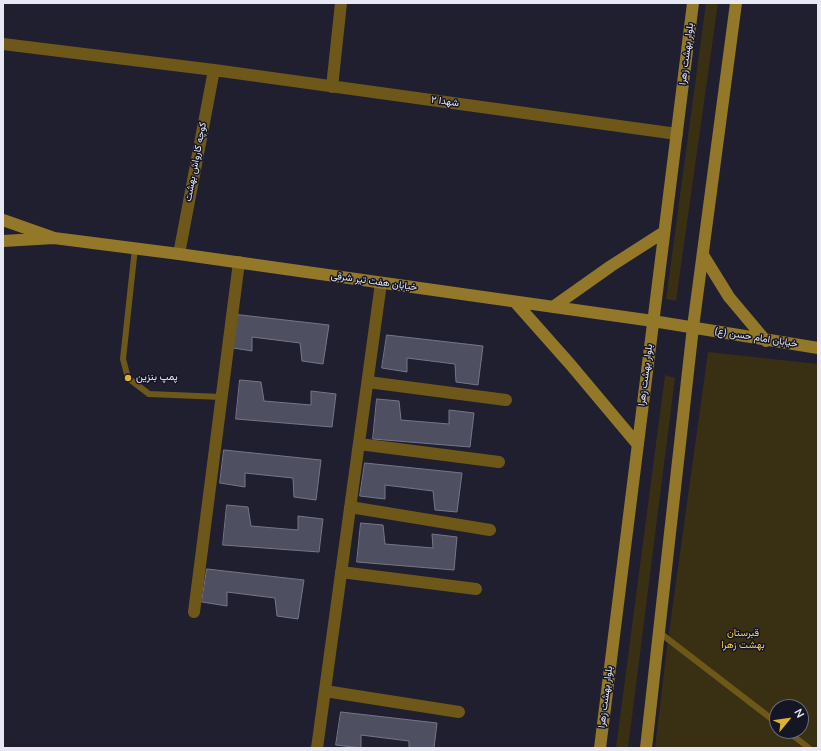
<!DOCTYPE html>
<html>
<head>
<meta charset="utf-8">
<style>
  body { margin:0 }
  #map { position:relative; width:821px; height:751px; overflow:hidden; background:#1f1f2f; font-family:"Nunito Sans",sans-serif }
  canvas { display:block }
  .frame { position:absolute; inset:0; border:4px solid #e7e8f3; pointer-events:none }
  .north { position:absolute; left:769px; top:699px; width:40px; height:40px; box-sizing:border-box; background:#151625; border:1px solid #696a77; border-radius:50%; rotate:61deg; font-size:11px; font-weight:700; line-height:16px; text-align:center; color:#e7e8f3 }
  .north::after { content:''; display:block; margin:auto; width:14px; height:18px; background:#ddb233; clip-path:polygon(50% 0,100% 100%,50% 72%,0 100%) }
</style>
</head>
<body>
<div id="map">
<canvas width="821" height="751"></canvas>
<div class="frame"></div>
<div class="north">N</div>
</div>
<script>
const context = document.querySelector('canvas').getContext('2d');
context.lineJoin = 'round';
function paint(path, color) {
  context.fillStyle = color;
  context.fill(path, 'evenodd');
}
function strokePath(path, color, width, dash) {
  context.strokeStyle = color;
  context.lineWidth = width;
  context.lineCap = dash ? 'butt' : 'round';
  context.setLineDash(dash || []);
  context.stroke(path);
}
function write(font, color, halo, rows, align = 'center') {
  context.font = font + ' "Nunito Sans",Vazirmatn,sans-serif';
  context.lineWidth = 3;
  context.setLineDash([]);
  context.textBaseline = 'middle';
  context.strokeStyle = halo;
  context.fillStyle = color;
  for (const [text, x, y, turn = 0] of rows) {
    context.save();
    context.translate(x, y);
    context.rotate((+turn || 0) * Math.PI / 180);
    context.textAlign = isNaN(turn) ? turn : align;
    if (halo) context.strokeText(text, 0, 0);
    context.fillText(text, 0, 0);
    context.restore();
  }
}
const green = new Path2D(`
  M706 3H718L676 301 666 299Z
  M708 352 818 364V748H655L667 647ZM777 707H801V731H777Z
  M665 375 675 378 628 748H616Z`);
const building = new Path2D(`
  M232 314 329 325 323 364 302 361 300 343 252 337V351L227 347Z
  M387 335 483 346 478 385 456 382 455 364 407 358V372L382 368Z
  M240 380 261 382 264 401 311 405V391L336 394 332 427 236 419Z
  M377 399 399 401 401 420 449 424V410L474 413 470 447 373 439Z
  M224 450 321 460 316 500 294 497 293 478 245 473V487L220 483Z
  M365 463 462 473 457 512 435 510 433 491 385 485V499L360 496Z
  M227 505 248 507 251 526 298 530V516L323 519 319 552 223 545Z
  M361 523 383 525 385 544 433 548 432 534 457 537 454 570 357 562Z
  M207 569 304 580 298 619 277 616 275 598 227 592V606L202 602Z
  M341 712 437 723 434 748H409V741L361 735V748L336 745Z`);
const lane = new Path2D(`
  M135 248 123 359 128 378 149 394 222 397
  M660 633 777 723
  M787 731 809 748`);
const street = new Path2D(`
  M3 44 214 70 677 134
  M332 87 341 3
  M179 254 214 70
  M368 382 506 400
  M359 444 499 462
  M350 507 490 530
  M341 572 476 589
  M194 612 239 262
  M325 691 459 712
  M317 748 381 283`);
const secondary = new Path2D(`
  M3 220 54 238 3 241
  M54 238 179 254 653 321 818 348
  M703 255 729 297 766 341
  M515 302 570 364 638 445
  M553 307 611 266 664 232
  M600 748 693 3
  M646 748 693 327 736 3`);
const markers = [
  [128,378,4,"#ddb233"]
];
const streetNames = [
  ["بلوار بهشت زهرا",687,54,-83],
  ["شهدا ۲",445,102,8],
  ["کوچه کارواش بهشت",196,162,-79],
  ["خیابان هفت تیر شرقی",374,282,8],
  ["خیابان امام حسن (ع)",756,338,9],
  ["بلوار بهشت زهرا",646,375,-83],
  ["بلوار بهشت زهرا",606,697,-83]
];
const poiNames = [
  ["پمپ بنزین",136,378]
];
const parkNames = [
  ["قبرستان",743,634],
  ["بهشت زهرا",743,646]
];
paint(green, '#392f13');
paint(building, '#4f4f62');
strokePath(building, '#75768a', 1);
strokePath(lane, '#6e5819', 6);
strokePath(street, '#6e5819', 12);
strokePath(secondary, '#93782a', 12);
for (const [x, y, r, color] of markers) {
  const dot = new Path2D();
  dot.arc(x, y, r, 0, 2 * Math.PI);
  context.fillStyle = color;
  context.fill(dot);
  strokePath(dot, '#151625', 1.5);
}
write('10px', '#e7e8f3', '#151625', streetNames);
write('10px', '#e7e8f3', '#151625', poiNames, 'left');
write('10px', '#ffcf47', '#151625', parkNames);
</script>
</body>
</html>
